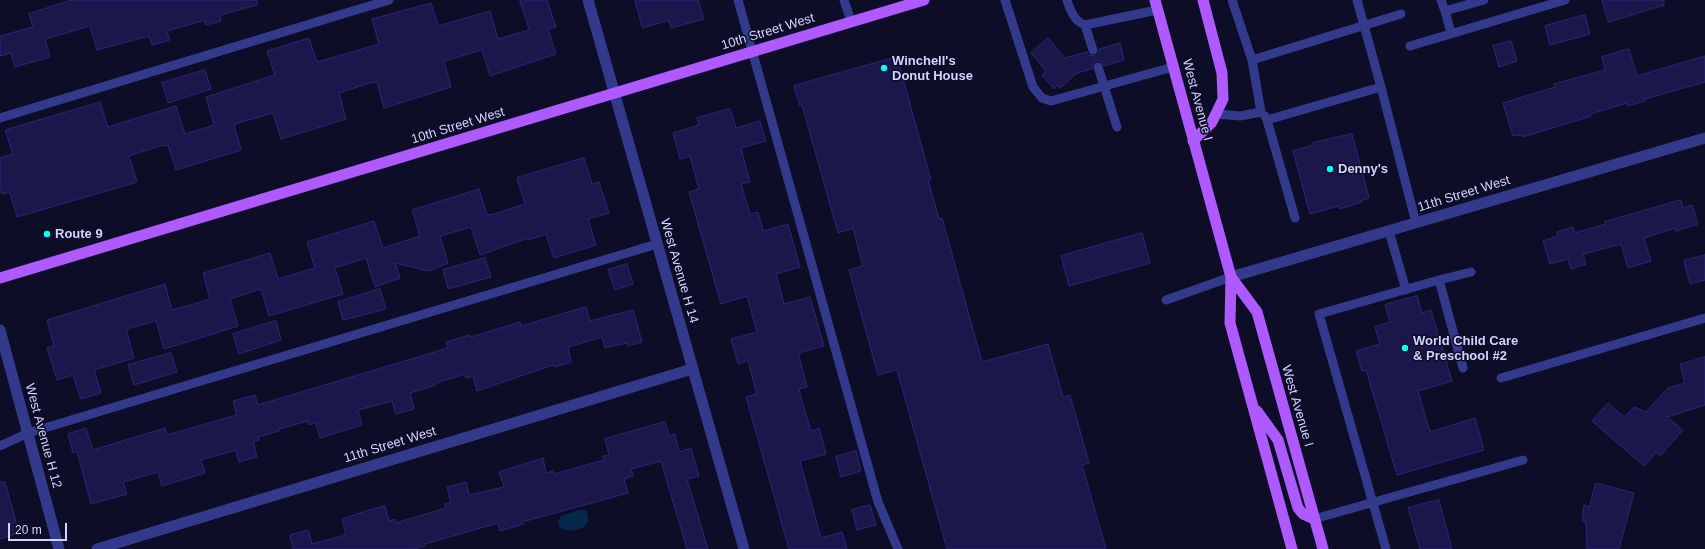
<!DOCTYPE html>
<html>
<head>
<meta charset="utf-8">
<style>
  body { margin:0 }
  #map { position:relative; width:1705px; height:549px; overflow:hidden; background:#0e0d28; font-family:Arial,sans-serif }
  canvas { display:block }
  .scale { position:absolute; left:8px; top:523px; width:59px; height:18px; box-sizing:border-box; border:2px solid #d3d3ff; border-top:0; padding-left:5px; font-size:12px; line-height:14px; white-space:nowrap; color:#d3d3ff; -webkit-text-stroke:3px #0e0d28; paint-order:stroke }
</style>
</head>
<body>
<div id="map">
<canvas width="1705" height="549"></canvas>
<div class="scale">20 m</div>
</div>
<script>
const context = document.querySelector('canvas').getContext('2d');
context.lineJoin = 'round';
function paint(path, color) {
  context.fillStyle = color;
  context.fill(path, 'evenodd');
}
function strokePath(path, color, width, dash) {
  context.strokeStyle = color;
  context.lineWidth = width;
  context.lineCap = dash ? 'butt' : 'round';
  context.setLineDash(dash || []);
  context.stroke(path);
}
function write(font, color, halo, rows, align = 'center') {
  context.font = font + ' Arial,sans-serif';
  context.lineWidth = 3;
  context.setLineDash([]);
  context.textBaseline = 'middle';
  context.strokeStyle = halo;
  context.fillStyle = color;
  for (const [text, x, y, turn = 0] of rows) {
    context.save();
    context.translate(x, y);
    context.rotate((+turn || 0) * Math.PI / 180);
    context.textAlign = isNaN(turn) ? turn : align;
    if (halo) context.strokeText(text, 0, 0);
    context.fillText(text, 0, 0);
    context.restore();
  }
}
const water = new Path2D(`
  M579 510H586C587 513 588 517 588 520 586 531 568 533 560 528L558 522 561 516Z`);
const building = new Path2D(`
  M72 0H257V5L220 15 221 21 206 25 205 20 167 31 170 40 152 45 149 36 97 50 90 26 45 39 50 57 15 67 11 53 0 56V36L33 27 29 14Z
  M520 0H547L556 27 548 29 556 54 490 76 482 50 451 59 444 61 451 87 384 108 377 82 369 83 339 93 346 119 281 139 273 113 241 122 234 125 241 150 176 170 168 145 160 146 129 156 137 182 17 217 10 192 2 194 0 185V158L13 154 5 130 100 102 108 127 176 106 185 134 214 125 206 97 275 75 267 51 309 38 317 62 359 50 379 44 372 19 431 3 438 26 490 11 498 39 529 30Z
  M635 0H698L704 19 671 28 669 20 643 28Z
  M1602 0H1664V5L1609 22Z
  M1585 15 1590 34 1550 45 1545 26Z
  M1048 38 1065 58 1087 52 1089 55 1094 56 1098 54 1099 49 1120 43 1124 60 1104 66 1102 62 1096 61 1092 65V69L1077 73 1060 88 1058 85 1054 89 1042 75 1046 71 1031 53Z
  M1511 41 1517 61 1499 67 1493 46Z
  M1629 49 1637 76 1705 56V82L1645 99V101L1628 106 1627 103 1590 114 1591 116 1523 137V135L1513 136 1503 103 1555 87 1554 84 1605 70 1602 57Z
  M897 57 931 180H928L939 219 942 218 982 362 1048 344 1063 397 1070 395 1089 463 1082 465 1106 549H947L897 370 878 375 849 270 863 266 853 228 838 233 802 105 800 106 794 86Z
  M205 70 211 89 168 103 162 83Z
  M730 109 736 128 760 121 766 141 741 148 750 182 741 184 750 214 758 212 763 231 788 224 800 267 776 274 784 304 810 297 824 346 798 353 807 387 799 389 801 398 811 431 819 428 826 454 800 461 821 538 842 532 847 549H789L746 397 757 394 748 361 738 364 731 339 757 332 747 296 721 304 689 192 699 189 690 156 680 159 673 133 699 125 697 118Z
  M1352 134 1369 198 1362 200V202L1340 209 1339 206 1310 214 1293 151 1313 145V143Z
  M584 158 592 184 599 182 609 213 588 219 596 245 554 258 546 234 528 240V238L480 255 471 227 440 236 448 263 429 271 395 263 400 278 375 287 366 258 335 268 343 294 269 316 261 289 230 299 238 326 187 342 164 349 156 321 126 329 134 358 94 370 101 393 81 399 73 375 57 380 47 348 54 346 47 320 165 284 172 310 194 304 210 299 203 273 270 253 278 279 308 270 315 268 307 242 374 221 383 248 420 236 412 210 479 189 487 215 494 214 525 204 517 178Z
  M1681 200 1683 208 1692 205 1698 224 1676 231 1675 228 1644 238 1651 261 1628 268 1621 244 1583 254 1586 264 1571 269 1568 259 1550 264 1543 241 1558 236 1557 232 1573 227 1575 233 1606 224 1605 222Z
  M1142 233 1150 263 1069 286 1061 256Z
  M1705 255V280L1690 284 1684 261Z
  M485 258 491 277 448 289 443 270Z
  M627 264 633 284 615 290 608 270Z
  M380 289 386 309 343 320 338 302Z
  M1417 296 1422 313 1431 310 1452 381 1418 391 1430 432 1475 418 1484 450 1397 475 1366 370 1362 371 1356 351 1380 344 1375 327 1390 322 1385 305Z
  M586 307 590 321 633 310 642 342 628 346 627 343 605 348 602 337 568 347 571 362 554 367 553 365 477 391 473 376 466 378 465 374 436 383V385L410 393 414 409 396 414 392 401 358 410 362 425 320 438 316 423 309 425 308 421 279 429V431L258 437 259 440 253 442 257 457 239 462 236 450 201 460 205 473 162 486 158 472 123 482 127 494 91 504 77 451 73 453 68 434 86 428 93 450 165 428 167 435 237 415 233 401 255 395 258 405 448 348 446 342 470 335 471 337 520 322 521 326Z
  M276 321 281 340 239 354 233 334Z
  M171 353 177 372 134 385 128 365Z
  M1705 357V405L1667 417 1683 430 1660 456 1656 452 1644 466 1592 421 1608 403 1624 417 1634 407 1646 412 1668 388 1685 383 1680 365Z
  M665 422 669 436 675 434 679 452 691 448 699 476 687 479 708 549H687L661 461 631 469 633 476 624 479 628 493 522 522 523 524 500 531 498 523 425 544V546L414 549H293L290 535 308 530 312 544 346 535 342 519 366 511 385 506 389 521 395 519 396 523 446 508 445 504 451 503 447 487 466 482 469 495 504 487 499 472 524 464 543 458 546 473 553 471 554 474 604 460 603 456 609 455 605 439Z
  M856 451 861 471 841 477 836 457Z
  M0 482H5L19 533 0 539Z
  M1596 483 1634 493 1619 549H1587L1586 522 1582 521 1584 505 1589 507Z
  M1439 500 1452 549H1420L1408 508Z
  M870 505 876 525 857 530 852 510Z`);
const service = new Path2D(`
  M738 0 878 502 898 549
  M844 0 851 21
  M1005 0 1033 87 1042 98 1051 101 1173 67
  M1067 0C1070 10 1074 21 1085 25L1157 10
  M1232 0 1252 60
  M1357 0 1381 87
  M1441 0 1445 11
  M1085 25 1093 50
  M1451 33 1445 11 1484 0
  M1410 46 1565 0
  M1098 67 1117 127
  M1216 114 1240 116 1261 112 1252 60 1401 14
  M1265 116 1267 120 1295 218
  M0 118 389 0
  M1267 120 1381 87 1416 223
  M1389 231 1406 290
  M1439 280 1471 272
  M1166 300 1231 277
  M1501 378 1705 318
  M0 446 28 433 657 244
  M1314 519 1523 460
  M1386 549 1319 314 1439 280 1463 368`);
const minor = new Path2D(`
  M588 0 744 549
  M1231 277 1705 138
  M0 330 59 549
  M97 549 692 369`);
const primary = new Path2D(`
  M1155 0 1231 277 1230 323 1292 549
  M1193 141 1212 122 1223 99 1222 73 1203 0
  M1231 277 1257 312 1323 549
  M0 278 924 0
  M1257 411 1278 440 1298 508 1303 514 1314 519`);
const markers = [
  [884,68,4,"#00fefa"],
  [1330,169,4,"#00fefa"],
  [47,234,4,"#00fefa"],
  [1405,348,4,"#00fefa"]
];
const streetNames = [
  ["10th Street West",768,32,-17],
  ["West Avenue I",1197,100,75],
  ["10th Street West",458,126,-17],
  ["11th Street West",1464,194,-17],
  ["West Avenue H 14",679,271,74],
  ["West Avenue I",1297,406,74],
  ["West Avenue H 12",43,436,75],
  ["11th Street West",390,445,-17]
];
const poiNames = [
  ["Winchell's",892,61],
  ["Donut House",892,76],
  ["Denny's",1338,169],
  ["Route 9",55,234],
  ["World Child Care",1413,341],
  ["& Preschool #2",1413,356]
];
paint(water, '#06284d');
paint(building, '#1b174b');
strokePath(building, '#2d2679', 1);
strokePath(service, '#333a8c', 9);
strokePath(minor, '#333a8c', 11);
strokePath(primary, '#ae5aff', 11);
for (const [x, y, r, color] of markers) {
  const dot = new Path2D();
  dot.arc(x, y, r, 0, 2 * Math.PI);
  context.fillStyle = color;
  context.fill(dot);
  strokePath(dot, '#0e0d28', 1.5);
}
write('13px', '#d3d3ff', '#0e0d28', streetNames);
write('bold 13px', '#d3d3ff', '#0e0d28', poiNames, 'left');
</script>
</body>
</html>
